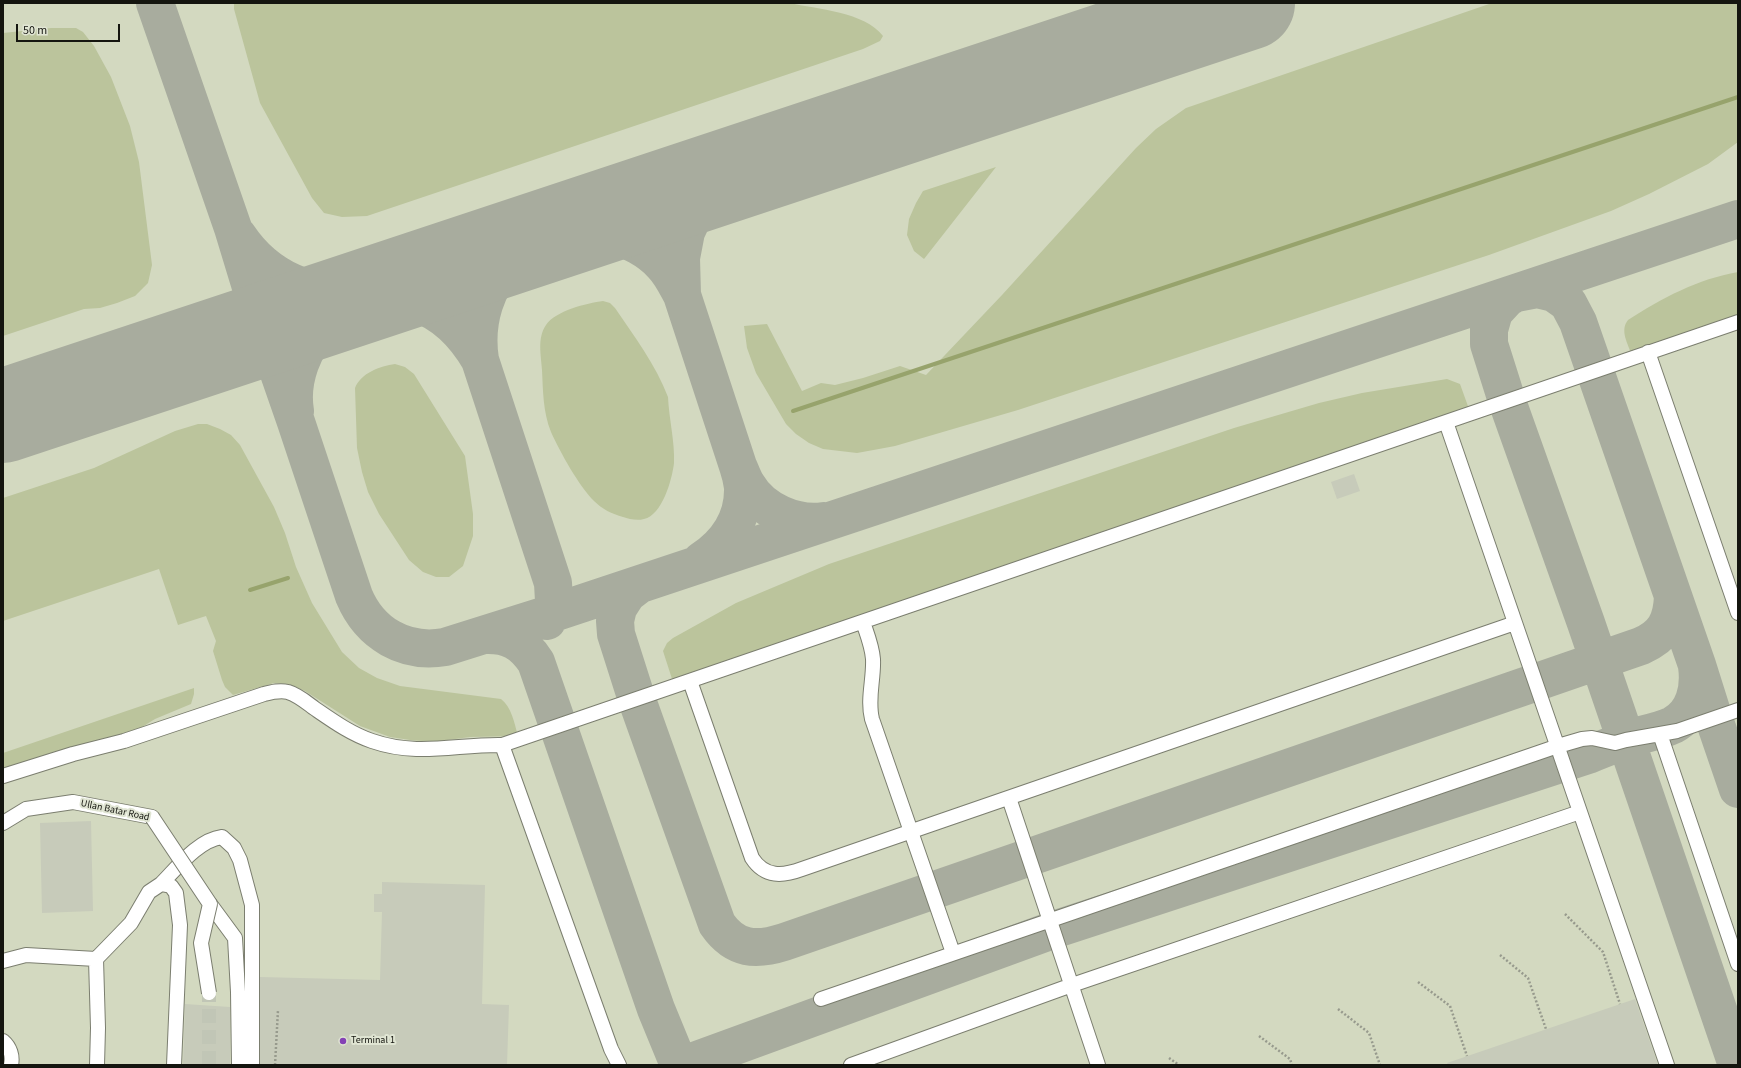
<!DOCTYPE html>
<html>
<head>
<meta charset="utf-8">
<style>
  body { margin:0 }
  #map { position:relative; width:1741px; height:1068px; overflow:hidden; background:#e0e5d3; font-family:"Source Sans 3",sans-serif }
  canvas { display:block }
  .frame { position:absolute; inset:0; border:4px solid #14150f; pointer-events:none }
  .scale { position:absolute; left:16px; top:24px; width:104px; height:18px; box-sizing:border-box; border:2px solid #14150f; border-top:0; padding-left:5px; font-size:12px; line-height:14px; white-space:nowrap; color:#14150f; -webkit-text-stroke:3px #e0e5d3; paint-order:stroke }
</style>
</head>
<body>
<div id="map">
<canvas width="1741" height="1068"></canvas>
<div class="frame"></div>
<div class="scale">50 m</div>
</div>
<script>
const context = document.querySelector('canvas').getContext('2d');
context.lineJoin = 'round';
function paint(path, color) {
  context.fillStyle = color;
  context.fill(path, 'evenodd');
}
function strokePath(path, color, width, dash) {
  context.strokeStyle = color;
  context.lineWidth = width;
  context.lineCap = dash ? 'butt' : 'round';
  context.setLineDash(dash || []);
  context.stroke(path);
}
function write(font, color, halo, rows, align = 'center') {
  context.font = font + ' "Source Sans 3",sans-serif';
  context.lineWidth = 4;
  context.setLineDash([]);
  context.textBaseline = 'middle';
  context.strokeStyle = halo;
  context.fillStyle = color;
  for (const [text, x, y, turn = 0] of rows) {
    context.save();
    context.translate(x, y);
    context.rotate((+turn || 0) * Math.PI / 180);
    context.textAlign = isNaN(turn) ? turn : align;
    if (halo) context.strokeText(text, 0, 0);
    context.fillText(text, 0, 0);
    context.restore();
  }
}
const built = new Path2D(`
  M3 3H1738V1065H3Z`);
const green = new Path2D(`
  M234 3H789C817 9 865 12 883 36L880 41 863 49 367 216 342 217 324 213 312 198 260 103 234 9Z
  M1492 3H1738V142L1708 164 1649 194 1611 211 1489 255 1018 410 895 446 879 449 857 453 823 449 809 443 796 434 786 424 756 373 747 348 744 326 767 324 802 391 821 383 835 385 863 378 900 366 926 375 1002 295 1136 148 1156 129 1186 108Z
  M51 28H76L83 32 94 46 111 77 130 126 139 162 152 265 148 283 135 296 117 303 100 308 84 309 3 336V33Z
  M996 167 924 259 914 251 907 235 909 219 916 203 923 191Z
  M1738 272V316L1631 353C1627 342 1620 330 1628 320 1662 298 1698 279 1738 272Z
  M603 301 610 303 615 308C634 336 656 365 668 397 669 419 675 442 674 463 672 480 662 515 644 519 637 521 629 519 623 517 612 514 602 509 594 501 579 486 560 452 551 432 543 412 543 391 542 370 541 355 537 338 546 325 555 311 587 303 603 301Z
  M395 364 405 367 414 374 465 456 473 514V536L463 566 449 577H436L423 572 409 560 379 514 368 492 362 472 357 448 355 388C361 373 380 366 395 364Z
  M1447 379 1460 384 1469 409 673 682 663 651 667 643 673 638 736 603 829 564 1234 428 1319 403 1362 393Z
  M198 424H207L220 429 231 435 240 445 274 507 285 533 296 567 312 603 342 652 359 668 377 678 400 686 501 699C512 708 514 722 518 736L470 737 433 742 410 740 390 737 360 726 305 691 289 684 274 683 233 695 225 687 222 680 213 651 216 641 206 616 178 625 159 569 3 621V498L94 468 175 431Z
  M194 688V694L191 704 155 719 142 727 120 735 3 768V753Z`);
const stream = new Path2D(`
  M793 411 1738 97
  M250 590 288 578`);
const taxiway = new Path2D(`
  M155 3 233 228 264 330 296 422 354 596C370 634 405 654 445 647L550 614 1738 219
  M756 166 716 189 704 201 693 217 686 232 681 258 682 295 738 466C741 472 743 479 747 485 762 511 796 525 824 521
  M238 236C268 281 311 294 361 298 380 299 397 297 416 303 445 313 465 334 480 360
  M295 411C290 380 303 346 325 324 335 313 347 306 359 298
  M701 561C727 544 744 519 743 487 742 480 740 472 738 466
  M640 584 627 594 618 608 615 621 616 634 637 700 717 924C735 950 756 951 784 942L1641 646C1664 636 1672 622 1673 596
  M547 621 554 601 553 583 480 360C468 282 530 214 610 235 629 239 649 250 662 264 671 273 676 284 682 295
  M485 635C508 634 523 642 536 662L656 1009 679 1065
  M683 1065 1053 930 1588 755C1604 748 1621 742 1637 736 1649 733 1663 730 1673 725 1695 713 1700 688 1697 666
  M1737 1065 1586 623 1507 401 1489 344V330L1494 312 1507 298 1516 293 1537 289 1554 293 1568 303 1578 322 1697 665 1714 719 1738 789`);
const runway = new Path2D(`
  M3 416 1248 3`);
const building = new Path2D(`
  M1354 474 1360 491 1337 499 1331 482Z
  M91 821 93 911 42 913 40 823Z
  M382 882 485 885 482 1004 509 1005 507 1065H260V977L380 980 382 912H374V894H382Z
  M1635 999 1658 1065H1448L1447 1063Z
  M185 1004 230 1007V1065H183Z`);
const minorTunnel = new Path2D(`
  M209 1065V993`);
const path = new Path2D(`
  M1565 914 1603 952 1620 1004
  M1500 955 1528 978 1546 1029
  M1418 982 1450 1006 1467 1056
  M1338 1009 1369 1033 1380 1065
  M1259 1036 1290 1059 1292 1065
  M1169 1058 1179 1065
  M275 1065 278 1010`);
const minor = new Path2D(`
  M1648 352 1738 613
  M1446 422 1667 1065
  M863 622C867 634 872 646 873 659 874 679 867 699 872 719L953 953
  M690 681 752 858C765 878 783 876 802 869L1515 623
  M1660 734 1738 964
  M502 745 611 1049 619 1065
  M3 776 73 754 124 741 264 694C272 692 280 690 288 692 298 695 306 702 314 708 333 721 351 734 372 741 418 757 457 744 502 745L1738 322
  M1009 798 1098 1065
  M3 823 26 809 73 802 152 817
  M161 884C177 868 198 840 222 837L234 848 240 860 252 905V1065
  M210 904 235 938 238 992 239 1065
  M96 959 131 923 149 892 161 884 171 886 176 893 180 925 174 1065
  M3 961 26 955 96 959 98 1028 97 1065
  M821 999 1558 746 1582 739 1592 738 1615 743 1626 740 1677 731 1738 710
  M3 1041C10 1047 13 1056 11 1065
  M851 1065 1072 985 1580 812`);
const minorBridge = new Path2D(`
  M152 817 210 904 201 943 209 993`);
const markers = [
  [343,1041,4,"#8441b5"]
];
const streetNames = [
  ["Ullan Batar Road",115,811,12]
];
const poiNames = [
  ["Terminal 1",351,1041]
];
paint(built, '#d3d9c0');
paint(green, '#bbc49c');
strokePath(stream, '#97a36c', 4);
strokePath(taxiway, '#a8ac9e', 38);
strokePath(runway, '#a8ac9e', 94);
paint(building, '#c7cbba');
strokePath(minorTunnel, '#c1c6b6', 14, [14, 7]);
strokePath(minor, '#7b7e6f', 16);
strokePath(path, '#979a8d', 2.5, [2, 2]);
strokePath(minor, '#fff', 14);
strokePath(minorBridge, '#7b7e6f', 16, []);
strokePath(minorBridge, '#fff', 14);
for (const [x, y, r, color] of markers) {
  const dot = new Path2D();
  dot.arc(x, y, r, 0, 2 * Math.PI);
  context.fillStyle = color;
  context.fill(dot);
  strokePath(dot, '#e0e5d3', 1.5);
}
write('10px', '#14150f', '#e0e5d3', streetNames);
write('10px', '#14150f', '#e0e5d3', poiNames, 'left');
</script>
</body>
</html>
